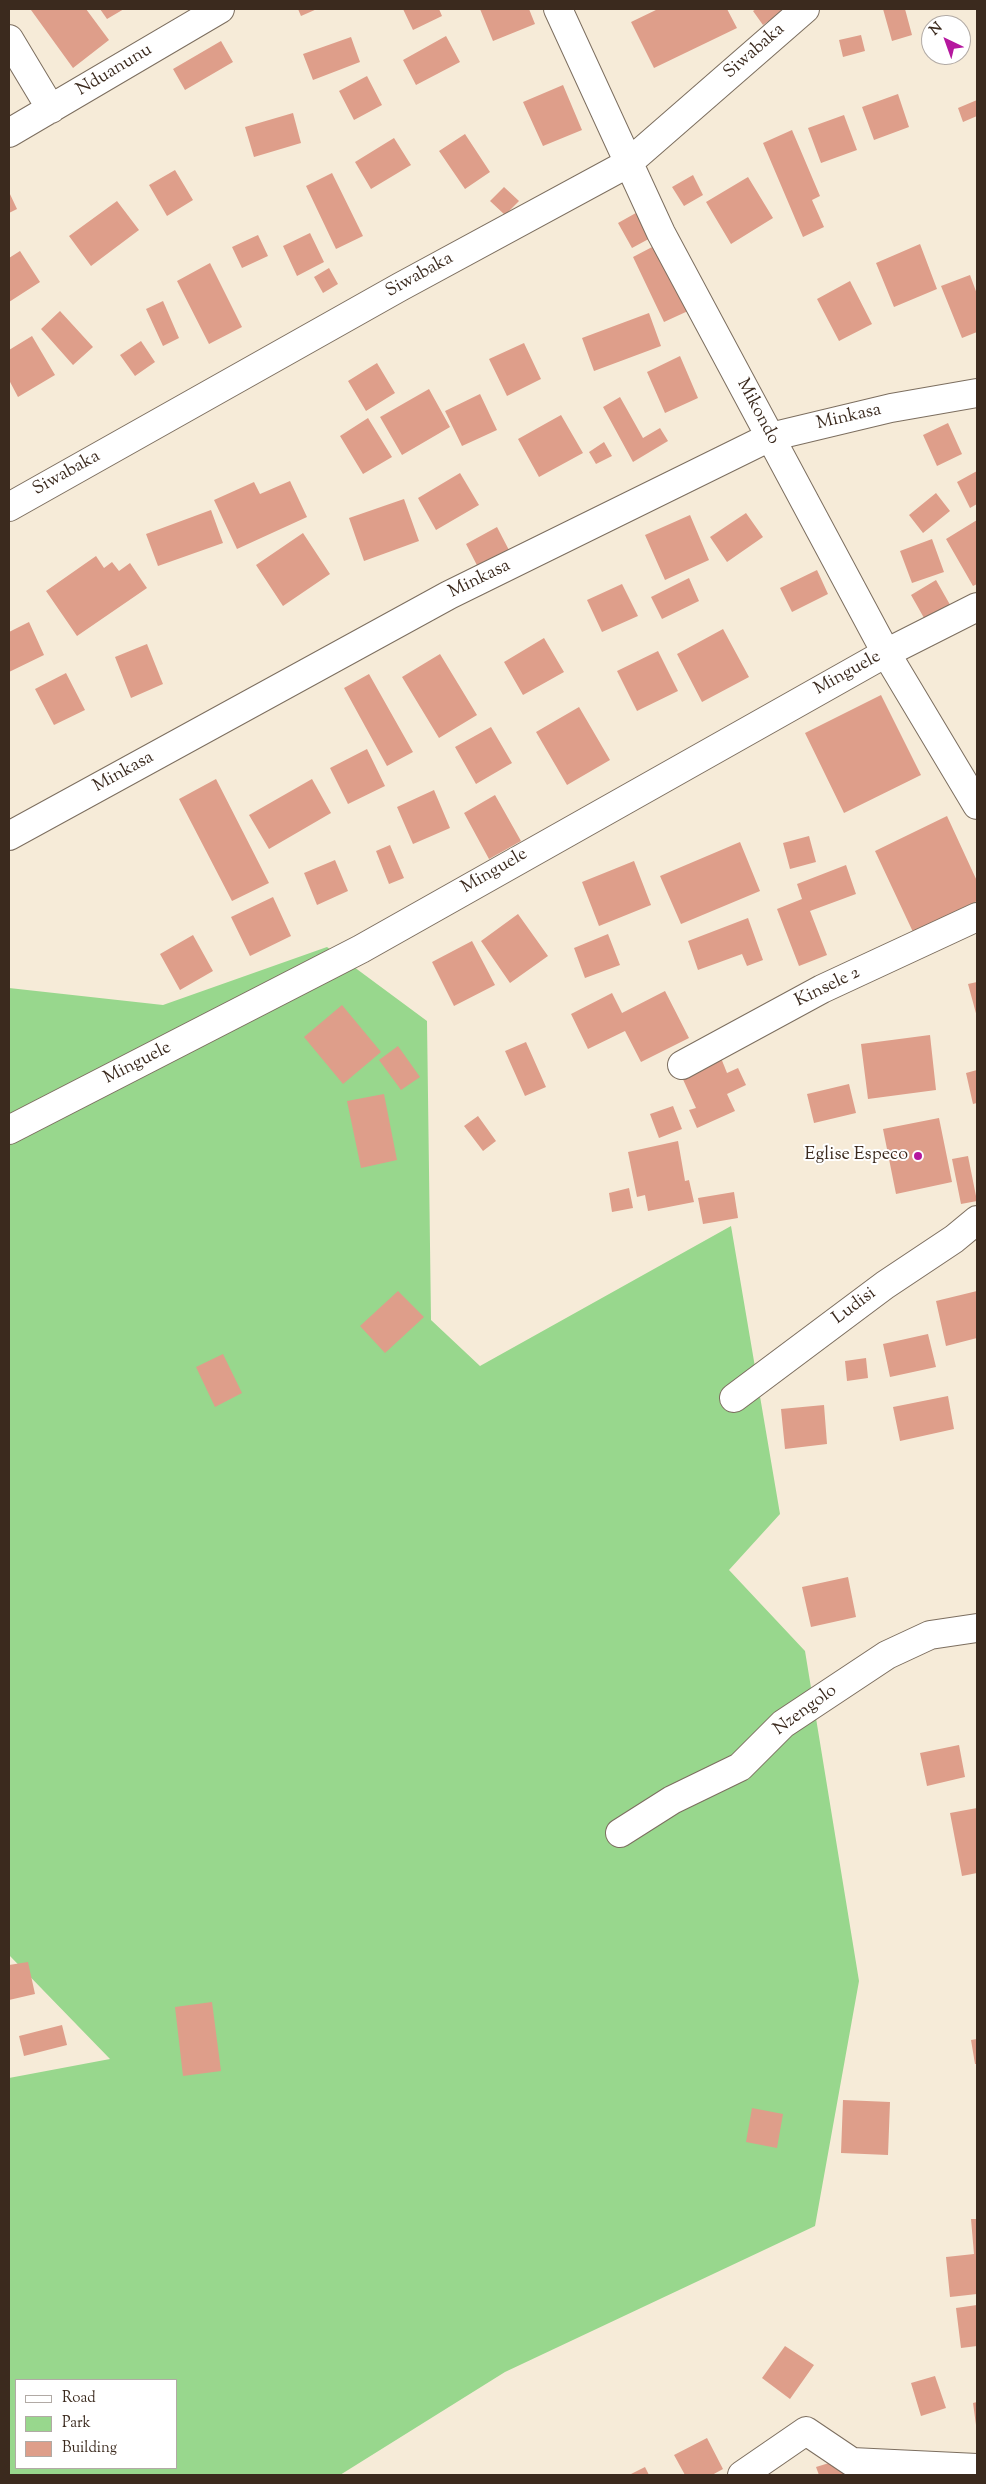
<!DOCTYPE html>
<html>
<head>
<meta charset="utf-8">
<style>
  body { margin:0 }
  #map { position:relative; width:986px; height:2484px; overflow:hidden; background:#f6ebd8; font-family:"Sorts Mill Goudy",serif }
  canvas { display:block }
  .frame { position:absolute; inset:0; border:10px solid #3b2a1e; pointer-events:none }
  .legend { position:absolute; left:15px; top:2379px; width:162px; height:90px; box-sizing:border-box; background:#fff; border:1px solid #b1aaa5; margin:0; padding:6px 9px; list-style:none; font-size:15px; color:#3b2a1e }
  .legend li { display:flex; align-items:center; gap:10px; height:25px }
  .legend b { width:25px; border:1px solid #b1aaa5 }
  .north { position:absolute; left:921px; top:15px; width:50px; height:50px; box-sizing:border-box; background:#fff; border:1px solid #b1aaa5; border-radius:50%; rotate:318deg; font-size:14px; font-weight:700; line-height:20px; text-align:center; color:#3b2a1e }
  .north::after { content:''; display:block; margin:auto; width:18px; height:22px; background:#b5179e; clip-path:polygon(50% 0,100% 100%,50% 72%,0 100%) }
</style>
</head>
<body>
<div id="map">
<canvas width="986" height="2484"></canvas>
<div class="frame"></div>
<ul class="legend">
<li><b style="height:6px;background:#fff"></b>Road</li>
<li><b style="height:14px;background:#98d78d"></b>Park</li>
<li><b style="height:14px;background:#de9e8a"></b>Building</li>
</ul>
<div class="north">N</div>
</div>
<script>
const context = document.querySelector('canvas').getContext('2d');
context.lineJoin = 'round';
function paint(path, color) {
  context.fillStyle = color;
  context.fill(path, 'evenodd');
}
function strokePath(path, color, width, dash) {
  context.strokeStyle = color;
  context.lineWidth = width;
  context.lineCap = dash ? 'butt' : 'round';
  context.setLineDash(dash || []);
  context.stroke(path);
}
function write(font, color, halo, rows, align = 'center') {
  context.font = font + ' "Sorts Mill Goudy",serif';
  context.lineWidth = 4;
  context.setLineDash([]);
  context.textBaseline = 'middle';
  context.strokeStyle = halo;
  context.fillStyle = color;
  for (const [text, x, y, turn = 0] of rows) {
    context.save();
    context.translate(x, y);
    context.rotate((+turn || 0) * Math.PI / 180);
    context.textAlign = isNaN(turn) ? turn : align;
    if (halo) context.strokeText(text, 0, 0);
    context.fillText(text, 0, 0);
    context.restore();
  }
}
const green = new Path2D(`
  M327 947 427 1021 431 1320 480 1366 731 1226 780 1514 729 1570 805 1651 859 1981 815 2226 505 2372 340 2475H9V2078L110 2059 9 1955V988L163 1005ZM16 2380H176V2468H16Z`);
const building = new Path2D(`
  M33 9H86L109 40 73 68 31 10Z
  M100 9H124L107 19Z
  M298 9H317L301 16Z
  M403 9H439L442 16 413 30Z
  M480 9H529L535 24 493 41Z
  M658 9H727L737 28 654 68 631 22Z
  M756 9H781L783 11 763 25 753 11Z
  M883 9H905L912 35 892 41Z
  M861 35 865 51 843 57 839 40Z
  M446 36 460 62 416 85 403 60Z
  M351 37 360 62 313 80 303 54Z
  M221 41 233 62 185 90 173 69Z
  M367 76 382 105 354 120 339 91Z
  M563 85 582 130 543 146 523 102Z
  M898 94 909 127 874 140 862 107Z
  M977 100V116L963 122 958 108Z
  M293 113 301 143 254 157 245 127Z
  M844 115 857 150 821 163 808 128Z
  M792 130 820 196 812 200 824 227 803 237 763 143Z
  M465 134 490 172 465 189 439 151Z
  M394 138 411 165 371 189 355 162Z
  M175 170 193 200 167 216 149 185Z
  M332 173 363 236 336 249 306 186Z
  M693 175 703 195 684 206 672 187Z
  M748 177 773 218 731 244 706 202Z
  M504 187 519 201 505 215 490 201Z
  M9 192 17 209 9 213Z
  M117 201 139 230 91 266 69 236Z
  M643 209 656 235 632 248 618 223Z
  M310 233 324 262 297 276 283 246Z
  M258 235 268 256 242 268 232 247Z
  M920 244 937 289 894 307 876 263Z
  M656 245 688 311 664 322 633 257Z
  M20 251 40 282 9 302V258Z
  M210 263 242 327 209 344 177 281Z
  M329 268 338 284 323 293 314 277Z
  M970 275 977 294V332L962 338 941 286Z
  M850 281 872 324 839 341 817 299Z
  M163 301 179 338 163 346 146 309Z
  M60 311 93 347 73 365 41 329Z
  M649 313 661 346 594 371 582 338Z
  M32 336 55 375 18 397 9 380V350Z
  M141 341 155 362 135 376 120 355Z
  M524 343 541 379 507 396 489 359Z
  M680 356 698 398 665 413 647 372Z
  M377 363 395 393 366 411 348 381Z
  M429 389 450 427 402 455 380 417Z
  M480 394 497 430 462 446 445 411Z
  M620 397 643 438 660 428 668 441 633 462 603 407Z
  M561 415 583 453 539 477 518 439Z
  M368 418 392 457 363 474 340 436Z
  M948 423 962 454 937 466 923 435Z
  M604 442 612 456 596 464 589 452Z
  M977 471V504L970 508 957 482Z
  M460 473 479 505 436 530 418 498Z
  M290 481 307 517 237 549 214 500 254 482 260 494Z
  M936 493 950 511 923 533 909 515Z
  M404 499 419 541 364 561 349 518Z
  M211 510 223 543 158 566 146 534Z
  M746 513 763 537 727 562 710 537Z
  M690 515 709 560 665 580 645 535Z
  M977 520V584L973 586 946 539Z
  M497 527 511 554 480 571 466 544Z
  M303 533 330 574 283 606 256 565Z
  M932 539 944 572 912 583 900 551Z
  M96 556 104 568 112 562 119 571 130 563 147 588 77 636 46 591Z
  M817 570 828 594 792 612 780 588Z
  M689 578 699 601 662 619 651 597Z
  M936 580 953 610 928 625 911 595Z
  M622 584 638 616 602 632 587 600Z
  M29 622 44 655 9 672V632Z
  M723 629 749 677 702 702 677 654Z
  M544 638 564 672 523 695 504 662Z
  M147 644 163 684 131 698 115 657Z
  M658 651 678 691 637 711 617 671Z
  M440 654 477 715 439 738 402 677Z
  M66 673 85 710 54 725 35 689Z
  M369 674 413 752 387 766 344 688Z
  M881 695 921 775 844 813 805 733Z
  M579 707 610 760 567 785 536 732Z
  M491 727 512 763 476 784 455 747Z
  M367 749 385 786 348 804 330 768Z
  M216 779 269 883 232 901 179 799Z
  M312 779 331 813 269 849 249 815Z
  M434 790 450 828 413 844 397 807Z
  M495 795 521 841 489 859 464 813Z
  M947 816 977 881V901L913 932 875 851Z
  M809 836 816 862 790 869 783 843Z
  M740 842 760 891 681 924 660 876Z
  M390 845 404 878 389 884 376 851Z
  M335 860 348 891 317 905 304 873Z
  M634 861 651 905 599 926 582 882Z
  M846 865 856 894 810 911 827 955 799 966 777 909 802 899 797 884Z
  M273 897 291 936 250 956 231 917Z
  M518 914 548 956 510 983 481 941Z
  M748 918 763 960 747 966 742 954 698 970 688 941Z
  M608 934 620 965 585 978 574 948Z
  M193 935 213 971 180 990 160 954Z
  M472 941 495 985 454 1006 432 962Z
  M977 982V1017L968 984Z
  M665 991 689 1038 641 1062 625 1031 588 1049 571 1014 612 993 622 1013Z
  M342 1005 381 1052 343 1084 304 1037Z
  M930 1035 936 1090 868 1099 861 1044Z
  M526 1042 546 1087 525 1096 505 1051Z
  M398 1046 420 1077 401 1090 379 1060Z
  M721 1058 727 1073 738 1068 746 1085 727 1094 735 1111 697 1128 689 1110 696 1108 681 1075Z
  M977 1070V1103L973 1104 966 1073Z
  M849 1084 856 1113 814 1123 807 1094Z
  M384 1094 397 1160 361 1168 347 1101Z
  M673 1106 682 1129 659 1138 650 1114Z
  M478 1116 496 1141 483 1151 464 1126Z
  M939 1118 952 1182 896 1194 883 1129Z
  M678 1141 685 1181 689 1180 694 1202 648 1211 645 1195 637 1197 628 1152Z
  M968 1156 977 1201 961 1204 952 1159Z
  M629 1188 633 1208 612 1212 609 1193Z
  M734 1192 738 1218 703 1224 698 1198Z
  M398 1291 424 1317 385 1353 360 1326Z
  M977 1291V1338L946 1346 936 1301Z
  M928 1334 936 1367 890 1377 883 1344Z
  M223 1354 242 1393 215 1407 196 1367Z
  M866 1358 868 1378 847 1381 845 1361Z
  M948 1396 954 1429 900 1441 893 1407Z
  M824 1405 827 1444 785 1449 781 1409Z
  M848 1577 856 1617 811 1627 802 1587Z
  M959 1745 965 1777 927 1786 920 1753Z
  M977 1808V1873L962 1876 950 1813Z
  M28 1962 35 1994 9 2000V1965Z
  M212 2002 221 2071 183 2076 175 2007Z
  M62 2025 67 2045 24 2056 19 2036Z
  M977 2039V2064H975L971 2040Z
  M843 2100 890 2102 888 2155 841 2153Z
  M752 2108 783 2114 777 2148 746 2142Z
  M971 2219H977V2294L950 2297 946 2257 974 2254Z
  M977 2305V2346L961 2348 956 2308Z
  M785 2346 814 2365 790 2399 762 2378Z
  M935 2376 946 2408 921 2416 911 2383Z
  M977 2402V2425H976L973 2403Z
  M707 2438 723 2469 712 2475H685L674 2455Z
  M842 2459 847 2475H819L816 2467Z
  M645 2467 649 2475H629Z`);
const minor = new Path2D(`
  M558 9 661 233 886 653 977 805
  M9 39 51 109
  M9 133 220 9
  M9 507 400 287 627 164 805 9
  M9 836 449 595 770 437 891 408 977 393
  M682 1065 822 989 977 917
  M9 1130 361 949 886 653 977 607
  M734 1398 885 1285 954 1239 977 1220
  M620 1833 672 1800 740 1767 783 1724 887 1655 930 1635 977 1628
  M742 2475 806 2431 852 2462 977 2468`);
const markers = [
  [918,1156,5,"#b5179e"]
];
const streetNames = [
  ["Siwabaka",755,52,-41],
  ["Nduanunu",115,71,-31],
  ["Siwabaka",420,276,-29],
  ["Mikondo",757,412,62],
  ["Minkasa",849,418,-13],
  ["Siwabaka",67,474,-29],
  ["Minkasa",480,580,-26],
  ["Minguele",848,674,-29],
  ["Minkasa",124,773,-29],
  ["Minguele",495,872,-30],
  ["Kinsele 2",828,988,-26],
  ["Minguele",138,1064,-27],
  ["Ludisi",855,1307,-37],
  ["Nzengolo",806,1711,-36]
];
const poiNames = [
  ["Eglise Especo",908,1156]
];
paint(green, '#98d78d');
paint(building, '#de9e8a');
strokePath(minor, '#7c6e5f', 30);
strokePath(minor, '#fff', 28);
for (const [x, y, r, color] of markers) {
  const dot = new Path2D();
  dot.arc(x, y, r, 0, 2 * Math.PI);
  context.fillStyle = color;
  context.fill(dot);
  strokePath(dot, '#fff', 2);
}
write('18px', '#3b2a1e', '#fff', streetNames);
write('18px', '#3b2a1e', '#fff', poiNames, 'right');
</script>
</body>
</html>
